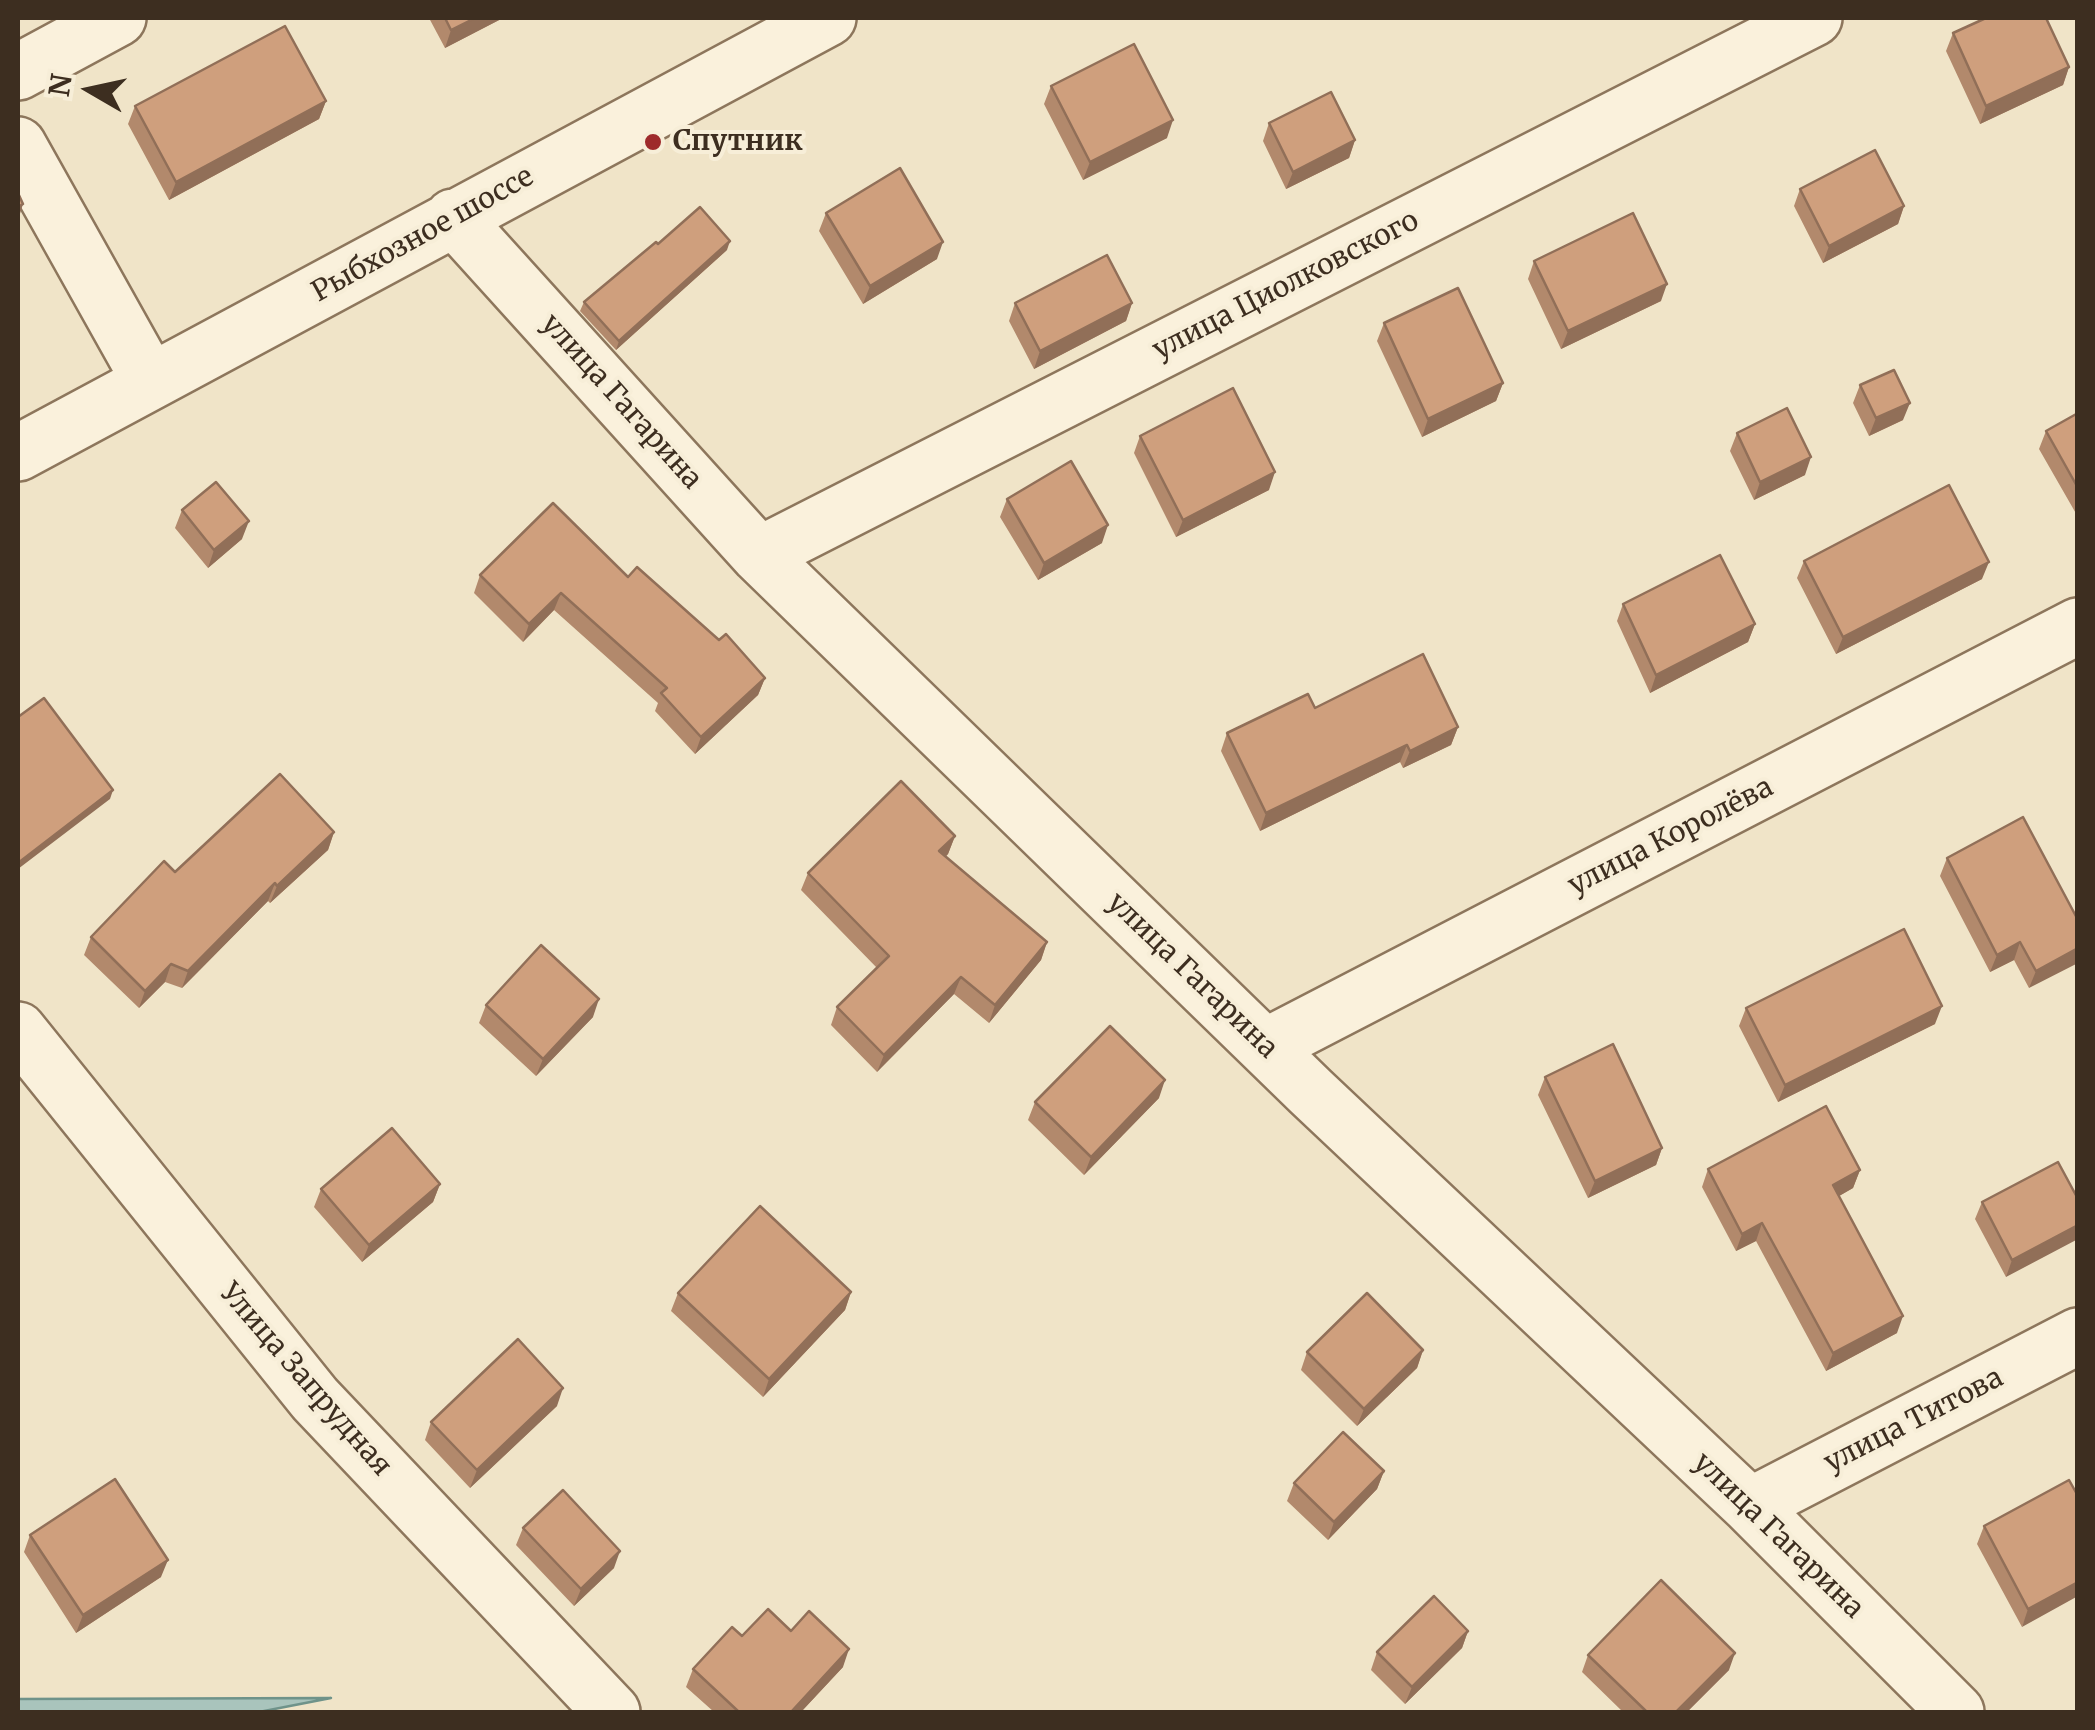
<!DOCTYPE html>
<html>
<head>
<meta charset="utf-8">
<style>
  body { margin:0 }
  #map { position:relative; width:2095px; height:1730px; overflow:hidden; background:#f0e4c8; font-family:Merriweather,serif }
  canvas { display:block }
  .frame { position:absolute; inset:0; border:20px solid #3d2e20; pointer-events:none }
  .north { position:absolute; left:40px; top:40px; width:100px; height:100px; -webkit-text-stroke:8px #f7eed8; paint-order:stroke; rotate:279deg; font-size:28px; font-weight:700; line-height:40px; text-align:center; color:#3d2e20 }
  .north::after { content:''; display:block; margin:auto; width:35px; height:45px; background:#3d2e20; clip-path:polygon(50% 0,100% 100%,50% 72%,0 100%) }
</style>
</head>
<body>
<div id="map">
<canvas width="2095" height="1730"></canvas>
<div class="frame"></div>
<div class="north">N</div>
</div>
<script>
const context = document.querySelector('canvas').getContext('2d');
context.lineJoin = 'round';
function paint(path, color) {
  context.fillStyle = color;
  context.fill(path, 'evenodd');
}
function strokePath(path, color, width, dash) {
  context.strokeStyle = color;
  context.lineWidth = width;
  context.lineCap = dash ? 'butt' : 'round';
  context.setLineDash(dash || []);
  context.stroke(path);
}
function write(font, color, halo, rows, align = 'center') {
  context.font = font + ' Merriweather,serif';
  context.lineWidth = 8;
  context.setLineDash([]);
  context.textBaseline = 'middle';
  context.strokeStyle = halo;
  context.fillStyle = color;
  for (const [text, x, y, turn = 0] of rows) {
    context.save();
    context.translate(x, y);
    context.rotate((+turn || 0) * Math.PI / 180);
    context.textAlign = isNaN(turn) ? turn : align;
    if (halo) context.strokeText(text, 0, 0);
    context.fillText(text, 0, 0);
    context.restore();
  }
}
const water = new Path2D(`
  M331 1698 259 1712H18V1699Z`);
const minor = new Path2D(`
  M18 72 118 18
  M18 145 149 379
  M453 217 759 555 1311 1092 1750 1506 1956 1712
  M18 453 828 18
  M759 555 1814 18
  M18 1030 315 1399 612 1712
  M1265 1047 2078 626
  M1750 1506 2078 1336`);
const wall = new Path2D(`
  M429 18H503L445 48Z
  M1953 33 2069 67 2063 85 1980 124 1946 51Z
  M1051 86 1167 138 1083 180 1044 104Z
  M326 101 319 119 169 200 128 124 135 106Z
  M1269 123 1355 140 1349 158 1286 189 1263 141Z
  M1800 189 1904 206 1898 224 1823 263 1794 206Z
  M826 213 937 259 863 304 819 231Z
  M727 250 616 350 580 311 584 302Z
  M1534 261 1661 301 1561 349 1528 279Z
  M1015 303H1132L1126 321 1034 369 1009 321Z
  M1384 323 1503 383 1496 401 1422 437 1377 341Z
  M1860 385 1903 420 1869 436 1853 403Z
  M2078 413V517L2039 449 2046 431Z
  M1737 433 1805 475 1754 500 1730 451Z
  M1140 436 1269 490 1176 537 1134 453Z
  M1007 499 1102 543 1038 580 1000 517Z
  M182 510 242 539 208 568 175 528Z
  M1804 561 1982 579 1836 654 1797 578Z
  M480 575 628 577 719 640 765 678 758 695 695 754 655 711 658 703 554 610 523 642 474 593Z
  M1623 604 1755 624 1748 642 1650 693 1617 621Z
  M1315 708 1458 727 1451 745 1403 768 1400 762 1260 831 1221 751 1227 733Z
  M334 832 328 850 270 903 268 901 182 988 165 982 139 1008 84 955 91 937 175 872Z
  M955 836 948 854 945 857 1047 942 1041 960 989 1023 954 994 877 1072 831 1025 837 1007 877 968 801 890 808 873Z
  M1947 858 2078 920 2029 988 2014 960 1990 972 1940 876Z
  M486 1005 593 1017 536 1076 479 1023Z
  M1746 1008 1935 1024 1778 1102 1739 1026Z
  M1545 1077 1662 1148 1656 1165 1588 1198 1538 1095Z
  M1159 1098 1084 1175 1028 1120 1035 1102Z
  M1708 1169 1860 1170 1853 1188 1839 1196 1897 1333 1826 1371 1756 1241 1736 1251 1702 1187Z
  M440 1184 433 1202 362 1262 314 1207 321 1189Z
  M2078 1199 2006 1277 1975 1219 1982 1202Z
  M851 1292 845 1310 763 1397 671 1311 678 1293Z
  M1423 1350 1417 1368 1357 1426 1301 1370 1307 1352Z
  M557 1406 470 1488 425 1440 431 1422Z
  M1384 1471 1377 1489 1328 1540 1287 1501 1294 1483Z
  M2078 1496 2022 1627 1977 1544 1984 1526Z
  M523 1528 614 1568 574 1606 516 1545Z
  M30 1535 161 1577 76 1633 24 1552Z
  M1468 1631 1462 1648 1405 1704 1371 1670 1377 1652Z
  M742 1636 843 1667 801 1712H714L686 1687 693 1669Z
  M1588 1655 1729 1670 1687 1712H1623L1582 1672Z`);
const shadedWall = new Path2D(`
  M475 18H503L445 48 451 30Z
  M2069 67 2063 85 1980 124 1986 106Z
  M326 101 319 119 169 200 176 182Z
  M1173 120 1167 138 1083 180 1090 162Z
  M1355 140 1349 158 1286 189 1293 172Z
  M23 204 18 220V207Z
  M1904 206 1898 224 1823 263 1829 246Z
  M730 241 727 250 616 350 619 341Z
  M943 242 937 259 863 304 870 286Z
  M1667 284 1661 301 1561 349 1568 331Z
  M1132 303 1126 321 1034 369 1040 351Z
  M1503 383 1496 401 1422 437 1428 419Z
  M1910 403 1903 420 1869 436 1876 418Z
  M1811 457 1805 475 1754 500 1760 482Z
  M1275 472 1269 490 1176 537 1183 520Z
  M249 521 242 539 208 568 214 550Z
  M1108 525 1102 543 1038 580 1044 563Z
  M1989 562 1982 579 1836 654 1843 637Z
  M561 593 554 610 523 642 529 624Z
  M1755 624 1748 642 1650 693 1656 675Z
  M765 678 758 695 695 754 701 737Z
  M1458 727 1451 745 1403 768 1410 751Z
  M1407 745 1400 762 1260 831 1266 813Z
  M113 790 110 799 18 869V863Z
  M334 832 328 850 270 903 277 886Z
  M955 836 948 854 933 869 939 851Z
  M275 883 268 901 182 988 188 971Z
  M1047 942 1041 960 989 1023 995 1005Z
  M2020 942 2014 960 1990 972 1997 955Z
  M2078 948V963L2029 988 2036 971Z
  M171 964 165 982 139 1008 145 991Z
  M961 977 954 994 877 1072 884 1055Z
  M599 999 593 1017 536 1076 543 1059Z
  M1942 1006 1935 1024 1778 1102 1785 1085Z
  M1165 1080 1159 1098 1084 1175 1091 1157Z
  M1662 1148 1656 1165 1588 1198 1595 1181Z
  M1860 1170 1853 1188 1827 1203 1833 1185Z
  M440 1184 433 1202 362 1262 369 1245Z
  M1762 1223 1756 1241 1736 1251 1742 1234Z
  M2078 1225V1239L2006 1277 2012 1260Z
  M851 1292 845 1310 763 1397 769 1379Z
  M1903 1316 1897 1333 1826 1371 1833 1353Z
  M1423 1350 1417 1368 1357 1426 1364 1409Z
  M563 1388 557 1406 470 1488 477 1470Z
  M1384 1471 1377 1489 1328 1540 1334 1522Z
  M620 1551 614 1568 574 1606 581 1589Z
  M168 1560 161 1577 76 1633 83 1615Z
  M2078 1582V1596L2022 1627 2028 1609Z
  M1468 1631 1462 1648 1405 1704 1412 1687Z
  M849 1649 843 1667 801 1712H791Z
  M1735 1653 1729 1670 1687 1712H1676Z`);
const building = new Path2D(`
  M445 18H475L451 30Z
  M1986 18H2046L2069 67 1986 106 1953 33Z
  M285 26 326 101 176 182 135 106Z
  M1134 44 1173 120 1090 162 1051 86Z
  M1331 92 1355 140 1293 172 1269 123Z
  M1875 150 1904 206 1829 246 1800 189Z
  M900 168 943 242 870 286 826 213Z
  M18 193 23 204 18 207Z
  M700 207 730 241 619 341 584 302 656 242 658 244Z
  M1633 213 1667 284 1568 331 1534 261Z
  M1107 255 1132 303 1040 351 1015 303Z
  M1458 288 1503 383 1428 419 1384 323Z
  M1894 370 1910 403 1876 418 1860 385Z
  M1233 388 1275 472 1183 520 1140 436Z
  M1787 408 1811 457 1760 482 1737 433Z
  M2078 413V488L2046 431Z
  M1071 461 1108 525 1044 563 1007 499Z
  M216 482 249 521 214 550 182 510Z
  M1949 485 1989 562 1843 637 1804 561Z
  M553 503 628 577 637 567 719 640 726 634 765 678 701 737 661 693 667 688 561 593 529 624 480 575Z
  M1720 555 1755 624 1656 675 1623 604Z
  M1423 654 1458 727 1410 751 1407 745 1266 813 1227 733 1308 694 1315 708Z
  M44 698 113 790 18 863V717Z
  M280 774 334 832 277 886 275 883 188 971 171 964 145 991 91 937 164 861 175 872Z
  M901 781 955 836 939 851 1047 942 995 1005 961 977 884 1055 837 1007 889 956 808 873Z
  M2023 817 2078 920V948L2036 971 2020 942 1997 955 1947 858Z
  M1904 929 1942 1006 1785 1085 1746 1008Z
  M541 945 599 999 543 1059 486 1005Z
  M1110 1026 1165 1080 1091 1157 1035 1102Z
  M1613 1044 1662 1148 1595 1181 1545 1077Z
  M1826 1106 1860 1170 1833 1185 1903 1316 1833 1353 1762 1223 1742 1234 1708 1169Z
  M392 1128 440 1184 369 1245 321 1189Z
  M2058 1162 2078 1199V1225L2012 1260 1982 1202Z
  M760 1206 851 1292 769 1379 678 1293Z
  M1367 1293 1423 1350 1364 1409 1307 1352Z
  M518 1339 563 1388 477 1470 431 1422Z
  M1343 1432 1384 1471 1334 1522 1294 1483Z
  M115 1479 168 1560 83 1615 30 1535Z
  M2069 1480 2078 1496V1582L2028 1609 1984 1526Z
  M563 1490 620 1551 581 1589 523 1528Z
  M1661 1580 1735 1653 1676 1712H1647L1588 1655Z
  M1434 1596 1468 1631 1412 1687 1377 1652Z
  M768 1609 791 1631 809 1611 849 1649 791 1712H739L693 1669 732 1627 742 1636Z`);
const markers = [
  [653,142,10,"#9e2a2b"]
];
const poiNames = [
  ["Спутник",673,142]
];
const streetNames = [
  ["Рыбхозное шоссе",423,235,-29],
  ["улица Циолковского",1286,286,-27],
  ["улица Гагарина",621,402,48],
  ["улица Королёва",1671,837,-27],
  ["улица Гагарина",1192,976,44],
  ["Улица Запрудная",305,1380,49],
  ["улица Титова",1914,1421,-27],
  ["улица Гагарина",1778,1536,44]
];
paint(water, '#a9c4bc');
strokePath(water, '#6f938a', 2.5);
strokePath(minor, '#8d765c', 60);
strokePath(minor, '#faf1dc', 55);
paint(wall, '#b2896c');
paint(shadedWall, '#916f58');
paint(building, '#cf9f7d');
strokePath(building, '#916f58', 2.5);
for (const [x, y, r, color] of markers) {
  const dot = new Path2D();
  dot.arc(x, y, r, 0, 2 * Math.PI);
  context.fillStyle = color;
  context.fill(dot);
  strokePath(dot, '#f7eed8', 4);
}
write('bold 28px', '#3d2e20', '#f7eed8', poiNames, 'left');
write('28px', '#3d2e20', '#f7eed8', streetNames);
</script>
</body>
</html>
